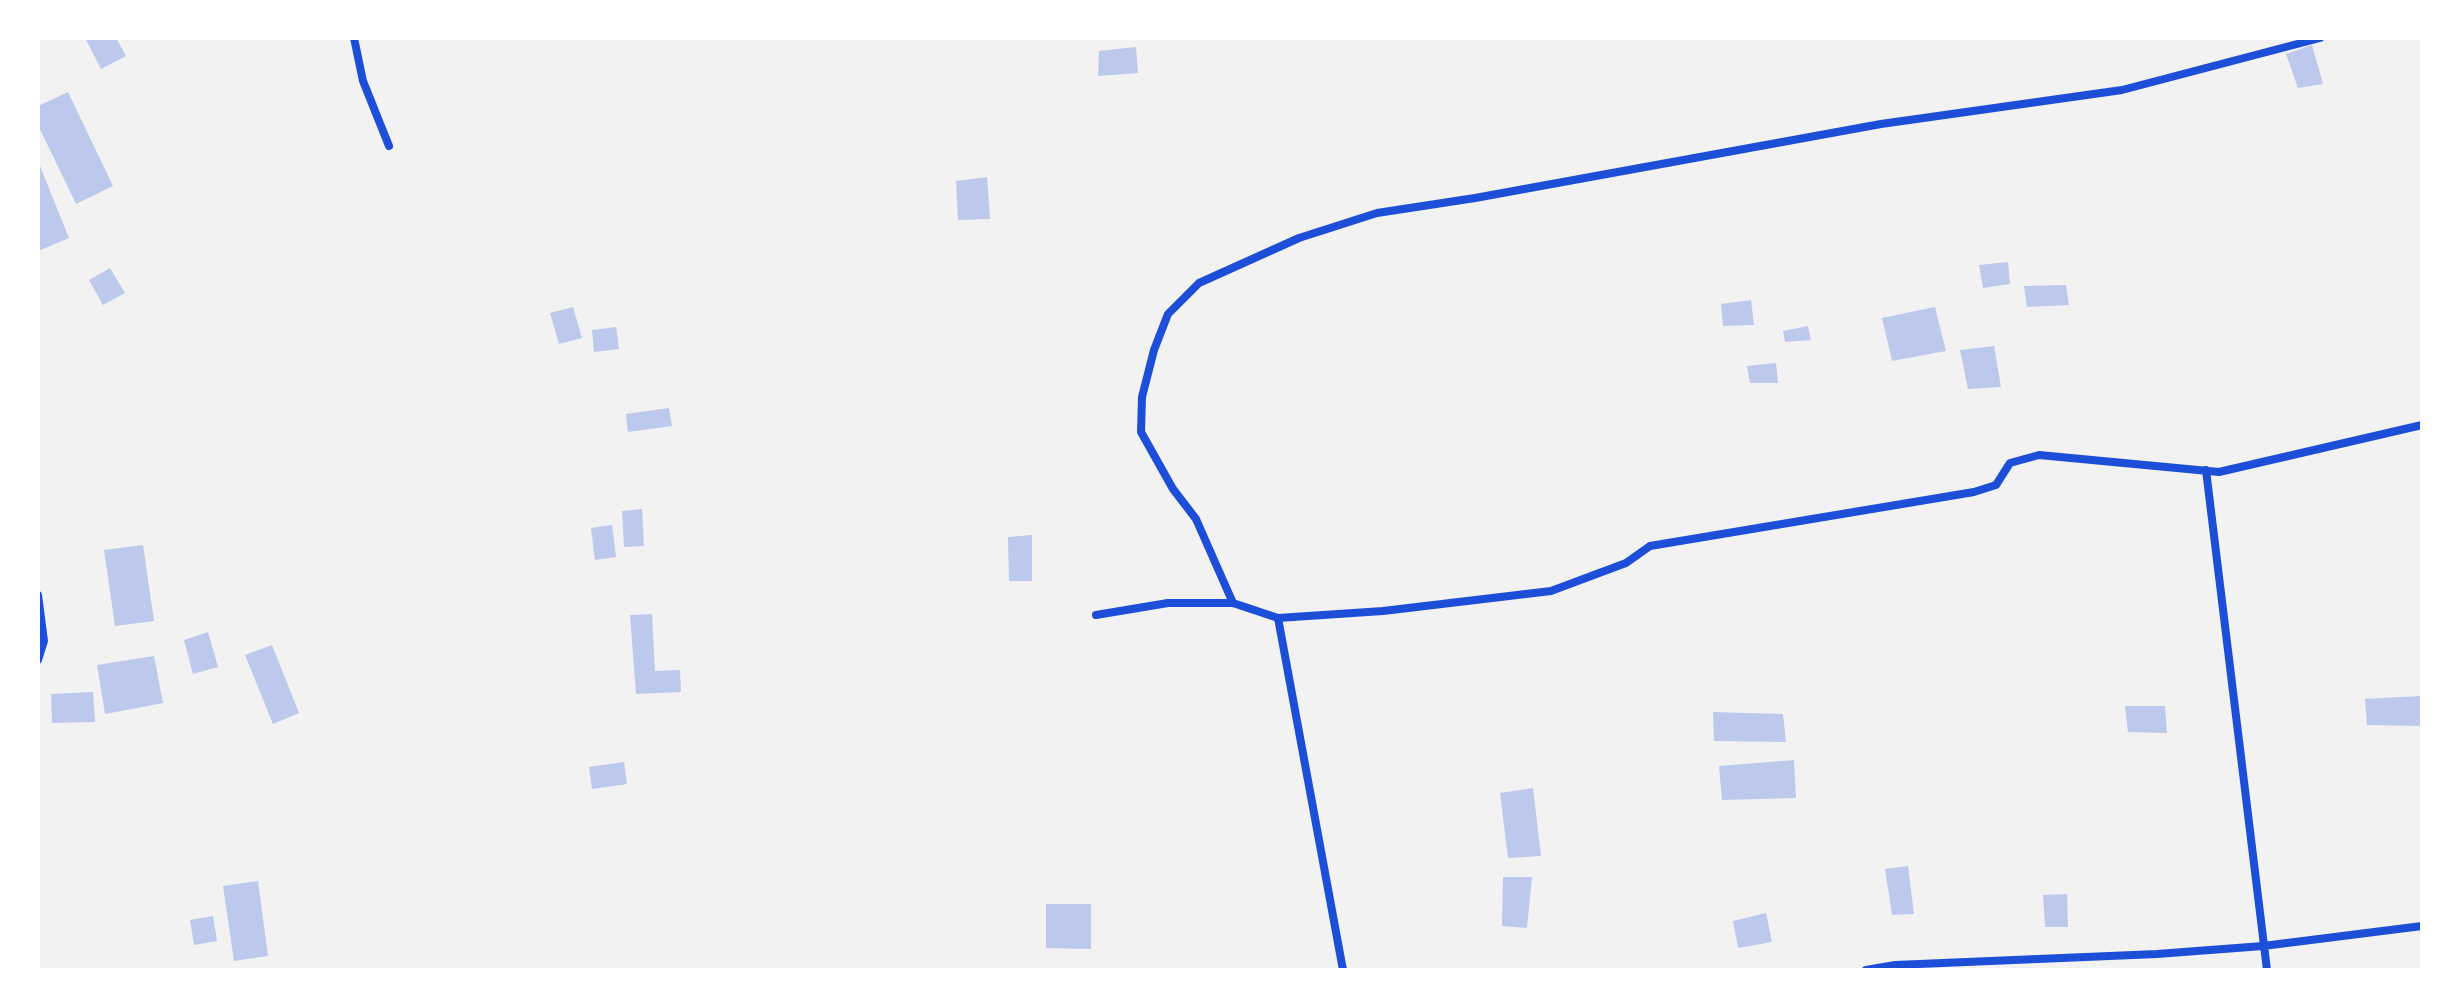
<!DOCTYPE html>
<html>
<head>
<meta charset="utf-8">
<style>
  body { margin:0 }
  #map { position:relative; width:2460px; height:1008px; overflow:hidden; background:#f2f2f2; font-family:"Titillium Web",sans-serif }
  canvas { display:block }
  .frame { position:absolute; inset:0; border:40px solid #fff; pointer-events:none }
</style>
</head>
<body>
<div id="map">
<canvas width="2460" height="1008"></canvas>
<div class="frame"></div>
</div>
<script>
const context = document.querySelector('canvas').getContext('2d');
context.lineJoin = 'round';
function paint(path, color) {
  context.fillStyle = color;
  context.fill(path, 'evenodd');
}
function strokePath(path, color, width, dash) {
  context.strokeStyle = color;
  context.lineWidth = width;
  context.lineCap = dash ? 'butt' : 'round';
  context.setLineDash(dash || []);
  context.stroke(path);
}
const building = new Path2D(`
  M85 38H116L126 56 101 69Z
  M2312 45 2323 84 2298 88 2286 54Z
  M1136 47 1138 73 1098 76 1099 51Z
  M68 92 113 186 76 204 38 125V106Z
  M38 161 69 238 38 251Z
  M987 177 990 219 958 220 956 181Z
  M2008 262 2010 284 1983 288 1979 265Z
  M110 268 125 293 103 305 89 280Z
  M2066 285 2069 305 2027 307 2024 286Z
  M1751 300 1754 325 1723 326 1721 304Z
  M573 307 582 338 559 344 550 313Z
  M1935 307 1946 351 1892 361 1882 318Z
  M1808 326 1811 340 1785 342 1783 331Z
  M616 327 619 349 594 352 592 330Z
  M1994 346 2001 387 1968 389 1960 350Z
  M1776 363 1778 383H1750L1747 366Z
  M669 408 672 426 628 432 626 414Z
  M642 509 644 546 624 547 622 511Z
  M612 525 616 557 595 560 591 528Z
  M1032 535V581H1009L1008 537Z
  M143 545 154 621 115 626 104 550Z
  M652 614 655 671 680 670 681 692 636 694 630 615Z
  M208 632 218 667 193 674 184 640Z
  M272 645 299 713 273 724 245 655Z
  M154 656 163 703 105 714 97 665Z
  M93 692 95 722 52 723 51 694Z
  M2420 696 2422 726 2367 725 2365 699Z
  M2125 706H2165L2167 733 2128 732Z
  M1713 712 1783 714 1786 742 1714 741Z
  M1794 760 1796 798 1722 800 1719 766Z
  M624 762 627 784 592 789 589 767Z
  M1533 788 1541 856 1508 858 1500 793Z
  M1908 866 1914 914 1892 915 1885 869Z
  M1503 877H1532L1527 928 1502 926Z
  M258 881 268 956 234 961 223 886Z
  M2067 894 2068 927H2045L2043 895Z
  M1046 904H1091V949L1046 948Z
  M1766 913 1772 942 1738 948 1733 921Z
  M213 916 217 941 194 945 190 920Z`);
const minor = new Path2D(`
  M354 38 363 81 389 146
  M2206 470 2267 970
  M38 595 44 641 38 660
  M1233 603 1196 519 1173 489 1141 432 1142 397 1154 350 1168 314 1199 283 1299 238 1377 213 1475 198 1881 124 2122 90 2320 38
  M1096 615 1168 603H1233L1278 618 1383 611 1551 591 1626 563 1650 546 1974 492 1996 485 2010 463 2039 455 2219 472 2422 425
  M1278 618 1343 970
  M1866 970 1895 965 2157 954 2263 946 2422 926`);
paint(building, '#bdc9ec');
strokePath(minor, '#1d4ed8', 8);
</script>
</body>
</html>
